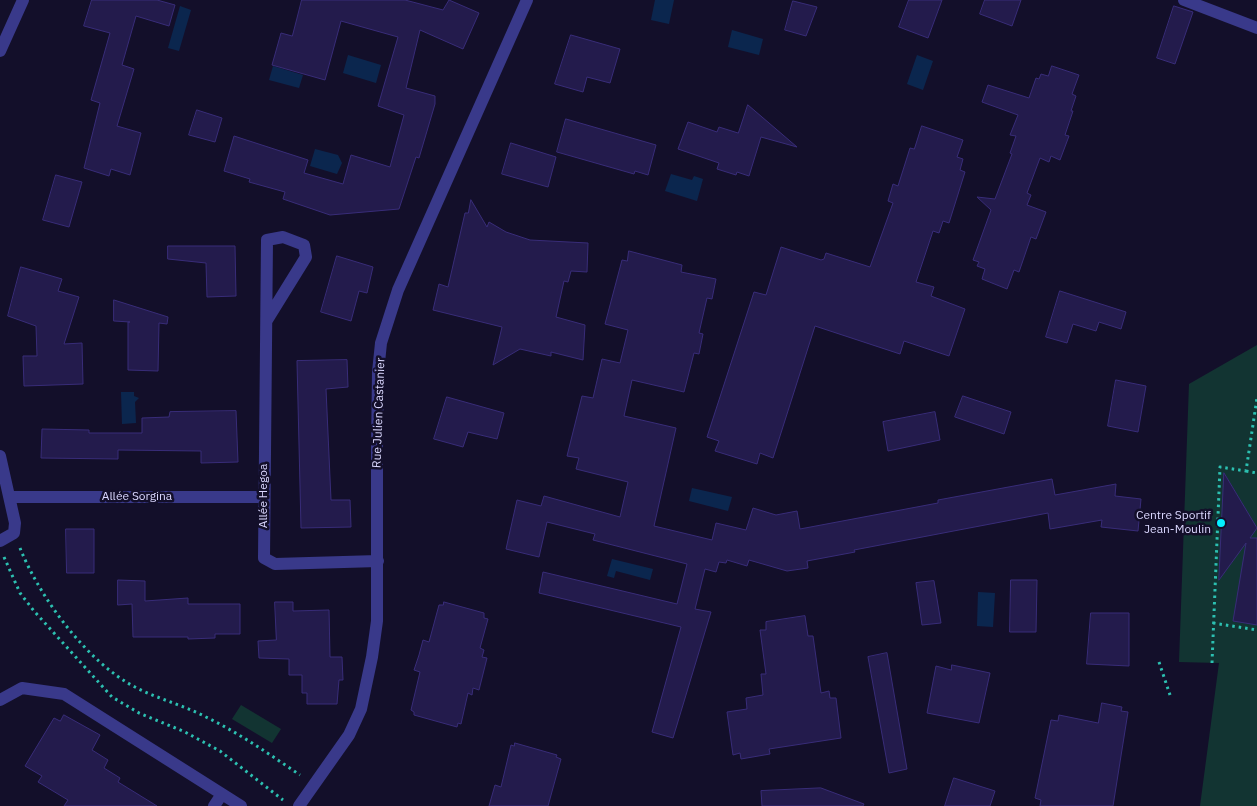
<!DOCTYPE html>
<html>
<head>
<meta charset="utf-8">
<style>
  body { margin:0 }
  canvas { display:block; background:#130f2a }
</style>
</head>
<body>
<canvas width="1257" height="806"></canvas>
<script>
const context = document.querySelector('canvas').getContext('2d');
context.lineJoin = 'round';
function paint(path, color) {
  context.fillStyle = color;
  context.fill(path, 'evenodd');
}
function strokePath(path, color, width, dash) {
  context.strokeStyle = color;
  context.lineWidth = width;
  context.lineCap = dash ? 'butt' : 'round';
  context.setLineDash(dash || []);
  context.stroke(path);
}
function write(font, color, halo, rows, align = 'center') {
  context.font = font + ' "IBM Plex Sans",sans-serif';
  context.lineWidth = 5;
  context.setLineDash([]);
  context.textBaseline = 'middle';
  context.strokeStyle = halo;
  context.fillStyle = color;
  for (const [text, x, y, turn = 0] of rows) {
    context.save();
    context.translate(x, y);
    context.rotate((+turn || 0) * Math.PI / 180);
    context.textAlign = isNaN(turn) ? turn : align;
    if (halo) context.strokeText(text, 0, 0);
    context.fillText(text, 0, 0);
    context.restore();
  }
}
const green = new Path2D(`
  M1257 345V806H1200L1219 663 1179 662 1189 384Z
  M241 705 281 729 272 743 232 719Z`);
const water = new Path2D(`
  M655 0H674L669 24 651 20Z
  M180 6 191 10 179 51 168 48Z
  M732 30 763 39 759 55 728 47Z
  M348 55 381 65 376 83 343 73Z
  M917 55 933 61 923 90 907 84Z
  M273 66 303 75 299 88 269 80Z
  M315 149 338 155 342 163 337 174 310 166Z
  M671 174 692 180 694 176 703 179 697 201 665 191Z
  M121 392H134V396L139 398 135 402 136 423 122 424Z
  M692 488 732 497 728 511 689 501Z
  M612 559 653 569 650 580 616 571 614 578 607 576Z
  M978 592 995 593 993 627 977 626Z`);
const building = new Path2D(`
  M92 0H157L175 5 169 26 136 16 122 65 134 69 117 126 141 133 130 175 111 169 109 176 84 168 100 103 91 100 110 33 84 26Z
  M302 0H405L443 10 449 0 479 13 463 49 420 30 406 88 435 96V104L419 158 416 157 399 209 330 215 283 199 285 192 249 182 250 179 224 171 234 136 308 160 304 173 343 184 351 155 390 167 404 115 378 106 398 37 341 21 325 80 272 65 281 33 292 36Z
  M909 0H942L928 38 899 27Z
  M985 0H1021L1012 26 980 14Z
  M793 1 817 7 806 36 785 30Z
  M1174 6 1193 12 1175 64 1157 58Z
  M571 35 620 49 610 83 587 77 583 92 555 84Z
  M1052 66 1079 75 1072 94 1076 96 1071 111H1073L1065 135 1069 136 1060 160 1051 156 1049 162 1040 158 1027 193 1031 195 1027 205 1046 212 1036 239 1031 237 1019 272 1014 270 1007 289 982 279 985 269 977 266 979 262 973 260 991 210 977 197 995 199 1012 154 1010 153 1016 136 1010 135 1018 115 982 102 988 85 1029 98 1036 78 1039 79 1041 74 1048 76Z
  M748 105 797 147 761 137 749 176 737 172 736 175 717 169 719 163 678 149 688 122 717 132 719 127 738 133Z
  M197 110 222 118 215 142 189 135Z
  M566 119 656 145 648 175 635 171 634 174 557 152Z
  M922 126 963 140 957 157 963 159 960 170 965 172 949 223 943 221 939 233 933 231 916 282 934 287 931 296 965 309 949 356 904 341 900 354 815 326 773 458 760 453 757 464 715 451 719 441 707 437 754 292 766 295 781 247 821 260 824 259 826 253 870 267 893 203 888 201 893 184 898 186 910 148 914 149Z
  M511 143 556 157 548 187 502 174Z
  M56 175 82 182 69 227 43 220Z
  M471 200 487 227 489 222 506 232 530 240 588 243 587 272 571 271 568 282 564 281 556 317 585 325 583 360 551 352V356L520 349 493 365 502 327 433 310 439 284 448 287 465 213H468Z
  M168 246H235L236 296 207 297 206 263 168 259Z
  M629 251 682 265 681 272 716 279 712 299 707 298 699 333 703 334 699 354 694 353 684 392 632 380 624 416 676 428 654 526 712 540 716 523 746 530 753 508 776 515 797 511 800 529 938 503V500L1052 479 1055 495 1116 484 1115 496 1141 499 1138 531 1101 527 1102 520 1050 529 1048 513 854 550 855 552 807 561 808 568 787 571 749 560 747 566 727 560 726 563 719 562 716 572 705 569 695 609 711 612 673 738 652 732 681 627 539 593 543 572 677 604 687 564 593 540 595 534 547 522 539 557 506 549 517 500 541 506 544 496 620 517 628 482 576 469 579 458 567 456 582 396 593 398 602 359 620 363 628 330 605 324 622 260 627 261Z
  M337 256 373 267 367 293 359 291 351 321 321 312Z
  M21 267 62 279 58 291 79 297 64 344 82 343 83 384 24 386 23 356H37L36 326 8 316Z
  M1060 291 1126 312 1121 329 1099 322 1096 331 1073 324 1067 343 1046 337Z
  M114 300 168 317 167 324 159 323 158 371 128 370V322H130L114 321Z
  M347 360 348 387 326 389 331 500H350L351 527 301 528 297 361Z
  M1116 380 1146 386 1138 432 1108 426Z
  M963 396 1011 412 1004 434 955 417Z
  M447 397 504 413 497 439 468 432 463 447 434 439Z
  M236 411 238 462 201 463V451L118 450V459L41 458 42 429 89 430V433H142V418L169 417 170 412Z
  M935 412 940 440 888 451 883 422Z
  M1224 473 1257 528 1250 538H1257V625L1233 621 1246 543 1219 580Z
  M66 529H94V573H67Z
  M118 580 145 581V601L188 598V604H240V634H215V638L188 639V637H133L132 604 118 605Z
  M1011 580H1037L1036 632H1010Z
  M934 581 941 623 922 625 916 583Z
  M275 602H293V611L329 610 330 657H342L343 680H339L337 704H307V693H302V675H289V659L259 658 258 641 276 640Z
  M444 602 484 613V618L488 619 480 648 484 650 482 657 487 658 479 690 473 688 472 695 468 693 461 724 458 723 457 727 414 715V712L411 710 420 672 414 670 419 655 423 640 429 642 439 605H443Z
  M1091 613H1129V666L1087 664Z
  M805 616 808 636H813L821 693 829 691 830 698H836L841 738 769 749 770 754 741 759 740 753 733 755 727 712 747 709 746 698 763 695 761 674H766L760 630H766V622Z
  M887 653 907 769 889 773 868 657Z
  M952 665 990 673 979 723 927 713 936 666 951 670Z
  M1102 703 1122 707 1121 711 1128 712 1113 806H1040L1041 800 1035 798 1051 720 1058 721 1059 715 1098 723Z
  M64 715 100 735 92 750 108 760 104 768 120 778 118 782 157 806H64L68 800 38 782 42 776 25 766 54 718 60 721Z
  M515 743 557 755 556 757 561 759 548 806H489L495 785 501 787 511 745 514 746Z
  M954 778 995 791 990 806H945Z
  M821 788 864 804 863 806H762L761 791Z`);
const path = new Path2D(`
  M1246 471 1257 473
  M20 548C40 598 87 662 135 687 158 699 183 705 206 717 239 733 269 754 300 775
  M4 557 20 593 34 611 112 697 139 713 185 732 220 751 283 800
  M1213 623 1257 630
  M1159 662 1170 695
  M1212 663 1220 467 1246 471 1257 398`);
const lane = new Path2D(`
  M0 700 22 688 64 694 241 806
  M214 806 222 794`);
const street = new Path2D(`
  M1184 0 1257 28
  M0 51 23 0
  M267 320 306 257 304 245 283 237 267 240 264 558 275 564 378 561
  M0 456 15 523 14 533 0 541
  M10 497H263
  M299 806 349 735 361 709 372 657 377 621V449L378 372 381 343 398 290 527 0`);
const markers = [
  [1221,523,5,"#04efff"]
];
const streetNames = [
  ["Rue Julien Castanier",379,413,-88],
  ["Allée Hegoa",264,496,-90],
  ["Allée Sorgina",137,497]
];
const poiNames = [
  ["Centre Sportif",1211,516],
  ["Jean-Moulin",1211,530]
];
paint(green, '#123432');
paint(water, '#0b264e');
paint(building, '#231b4c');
strokePath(building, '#382c78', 1);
strokePath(path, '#2cc0b1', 3, [2.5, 4]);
strokePath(lane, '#39398a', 12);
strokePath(street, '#39398a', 12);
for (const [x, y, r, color] of markers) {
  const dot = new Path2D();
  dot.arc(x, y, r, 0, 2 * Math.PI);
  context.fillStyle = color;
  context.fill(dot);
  strokePath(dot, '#130f2a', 2);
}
write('12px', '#dbd8ff', '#130f2a', streetNames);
write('12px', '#dbd8ff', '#130f2a', poiNames, 'right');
</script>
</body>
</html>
